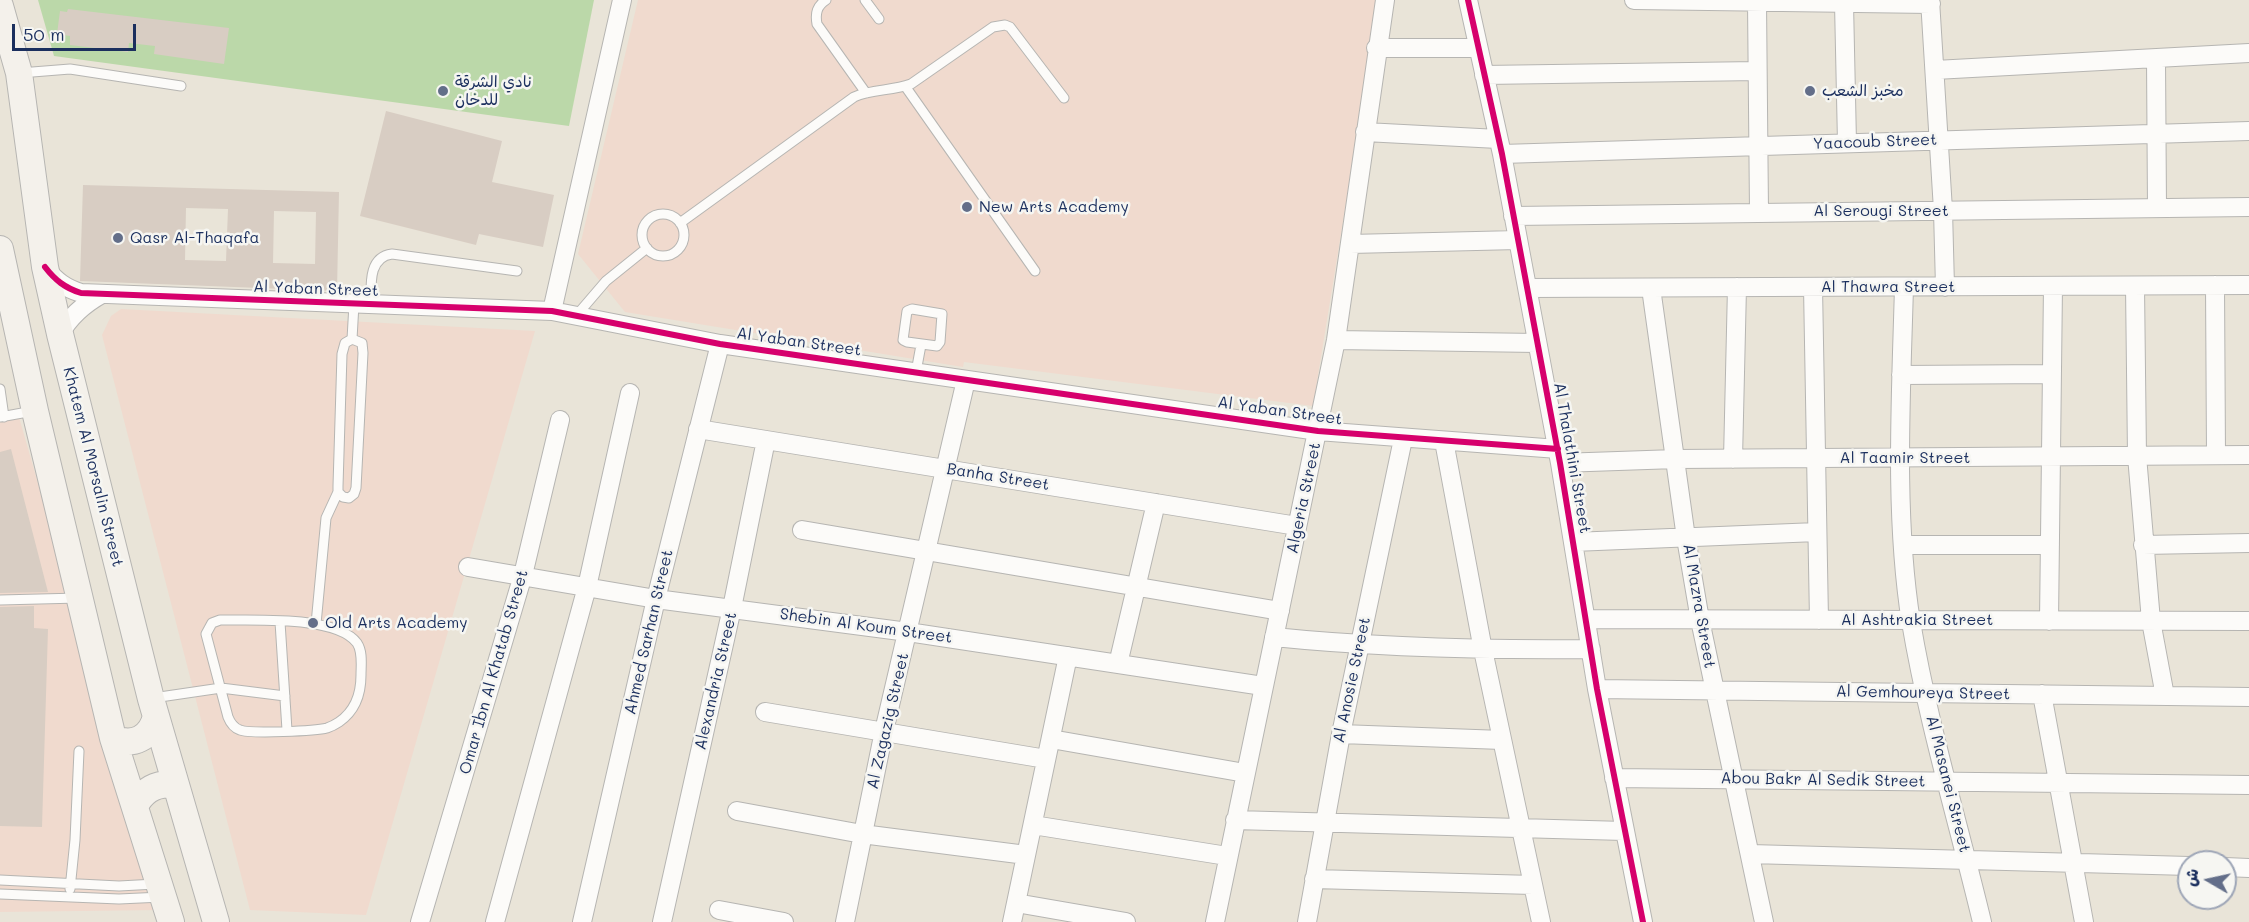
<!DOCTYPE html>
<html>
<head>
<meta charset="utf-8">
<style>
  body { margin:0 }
  #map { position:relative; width:2249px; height:922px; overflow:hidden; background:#e9e4d8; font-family:Mali,"Playpen Sans Arabic",sans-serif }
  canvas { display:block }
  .north { position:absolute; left:2177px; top:850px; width:60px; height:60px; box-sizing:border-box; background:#f6f6f2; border:2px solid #9ea6b7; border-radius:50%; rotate:279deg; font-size:16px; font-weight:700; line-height:24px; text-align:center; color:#1b2f5e }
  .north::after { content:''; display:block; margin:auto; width:21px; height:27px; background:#636e89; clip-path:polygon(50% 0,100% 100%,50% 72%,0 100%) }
  .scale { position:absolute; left:12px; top:24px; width:124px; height:27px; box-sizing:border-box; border:3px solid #1b2f5e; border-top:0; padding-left:8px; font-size:18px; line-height:21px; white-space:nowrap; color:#1b2f5e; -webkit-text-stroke:4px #f6f6f2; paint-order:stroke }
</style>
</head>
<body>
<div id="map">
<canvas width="2249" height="922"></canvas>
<div class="north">ش</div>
<div class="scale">50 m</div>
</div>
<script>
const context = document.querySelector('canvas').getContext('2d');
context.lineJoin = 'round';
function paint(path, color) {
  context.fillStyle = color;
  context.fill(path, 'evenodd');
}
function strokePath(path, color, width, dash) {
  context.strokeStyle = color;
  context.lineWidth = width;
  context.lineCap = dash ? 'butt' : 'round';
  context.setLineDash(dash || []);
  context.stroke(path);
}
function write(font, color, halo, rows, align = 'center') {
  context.font = font + ' Mali,"Playpen Sans Arabic",sans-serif';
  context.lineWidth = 5;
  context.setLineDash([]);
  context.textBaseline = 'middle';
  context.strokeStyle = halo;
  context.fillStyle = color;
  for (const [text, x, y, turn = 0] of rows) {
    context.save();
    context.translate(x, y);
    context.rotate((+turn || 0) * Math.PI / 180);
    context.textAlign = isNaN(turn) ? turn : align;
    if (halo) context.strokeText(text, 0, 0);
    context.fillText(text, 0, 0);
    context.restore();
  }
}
const built = new Path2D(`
  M638 0H1379L1313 406 964 362 963 367 625 312 578 254Z
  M121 309 535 331 366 915 250 910 102 335 111 316Z
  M17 410 160 910 0 912V411Z`);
const green = new Path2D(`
  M38 0H594L569 126 54 56Z`);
const building = new Path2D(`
  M68 9 229 28 224 64 154 54 155 46 129 43 128 52 70 45V36L57 34 60 11 67 12Z
  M386 111 502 141 492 182 554 195 543 247 479 234 476 245 360 216Z
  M83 185 339 192 337 291 80 281ZM186 208 228 209 226 261 185 260ZM274 211 316 212 315 264 273 263Z
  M11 449 48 592 0 593V452Z
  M34 606V628L48 629 42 827 0 826V607Z`);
const service = new Path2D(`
  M826 0C817 6 815 13 817 24L866 93
  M865 0 879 19
  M20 73 70 69 181 86
  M905 86 1035 271
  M642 235a21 21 0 1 1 42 0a21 21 0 1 1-42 0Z
  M680 223 854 97C872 89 892 91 911 84L993 27 1005 25 1010 27 1064 98
  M371 305C371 285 368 257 392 254L517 271
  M912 309 942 314 940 342 937 346 907 342 903 340 907 311Z
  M576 316 606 281 647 248
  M352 339 362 343 363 353 356 488 354 494 349 498 343 497 338 492V486L342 354 345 343Z
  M352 339 354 304
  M916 372 921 345
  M0 389 4 417
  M0 417 33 411
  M0 600 79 598
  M220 620C253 621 336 615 357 643 363 652 361 665 361 675 361 693 355 711 339 722 336 724 330 727 327 728 316 731 250 734 240 730 234 728 230 722 228 717L206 634 212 623Z
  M280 622 287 730
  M316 624 326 518 338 492
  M153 698 221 688 285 696
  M0 880 119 886 156 884
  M70 889 75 840 79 751
  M0 894 119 899 162 897`);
const minor = new Path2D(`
  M1468 0 1502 154 1560 463 1597 689 1643 922
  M1634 0 1931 4
  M1930 0 1943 210 1945 287
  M1757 2 1759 212
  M1844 3 1847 143
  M1376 48H1478
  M2156 59 2157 208
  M1935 70 2249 53
  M1484 75 1757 71
  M1365 132 1498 139
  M1502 154 2249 131
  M1513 216 2249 207
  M1350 244 1518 240
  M46 269C56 281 65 288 81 293L552 311 720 344 1318 431 1558 449
  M2215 285 2216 455
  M2135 286 2137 456 2151 621 2165 696
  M1813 287 1819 620
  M1904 287C1901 397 1894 514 1911 622 1928 723 1958 822 1982 922
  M1527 288 2249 285
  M1651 288 1686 538 1700 620 1764 922
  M552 311 622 0
  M60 334C70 316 84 304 102 294
  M1336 340 1537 343
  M1901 375 2052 374
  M698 429 1297 526
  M1444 441 1483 650 1541 922
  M1733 459 1737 287
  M1560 463 1676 459 2249 455
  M802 530 1280 611
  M1573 542 1817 532
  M1904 545H2050
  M2143 545 2249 543
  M468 567 656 599 908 632 1263 686
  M1586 619 2249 621
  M2049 621 2053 286
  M1274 637C1380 648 1485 650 1591 649
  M1118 664 1156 503
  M1597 689 2249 697
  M2042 694 2084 922
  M765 712 1046 759
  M1341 734 1502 740
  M1051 739 1245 773
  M1614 778 2249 785
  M737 811 862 834 1026 855
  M1235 820 1624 831
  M1033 825 1227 856
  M1750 854 2189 866
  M2225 867 2249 868
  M1314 879 1533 885
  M1016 903 1126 922
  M719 910 784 922
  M420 922 523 575 560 420
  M495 922 587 587 630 393
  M582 922 656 599 720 344
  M662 922 732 608 766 440
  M845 922 884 731 966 380
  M1012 922 1068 656
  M1215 922 1336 340 1385 0
  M1307 922 1341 734 1403 439`);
const secondary = new Path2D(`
  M0 6 19 73 45 267 60 334 151 699 216 922
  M0 249 35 411 113 738 171 922
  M113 738C133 747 151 738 156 716
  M135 806C143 790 157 782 175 785`);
const cycleway = new Path2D(`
  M1468 0 1502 154 1560 463 1597 689 1643 922
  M45 267C55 280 65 288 81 293L552 311 720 344 1318 431 1558 449`);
const markers = [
  [443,91,6,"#636e89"],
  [1810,91,6,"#636e89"],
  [967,207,6,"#636e89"],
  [118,238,6,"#636e89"],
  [313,623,6,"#636e89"]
];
const poiNames = [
  ["نادي الشرقة",455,82],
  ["للدخان",455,100],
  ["مخبز الشعب",1822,91],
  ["New Arts Academy",979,207],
  ["Qasr Al-Thaqafa",130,238],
  ["Old Arts Academy",325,623]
];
const streetNames = [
  ["Yaacoub Street",1875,142,-2],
  ["Al Serougi Street",1881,211],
  ["Al Thawra Street",1888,287],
  ["Al Yaban Street",316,289,2],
  ["Al Yaban Street",799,342,8],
  ["Al Yaban Street",1280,411,8],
  ["Al Thalathini Street",1572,458,80],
  ["Al Taamir Street",1905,458],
  ["Khatem Al Morsalin Street",93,467,76],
  ["Banha Street",998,477,9],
  ["Algeria Street",1304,498,-78],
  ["Al Mazra Street",1699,606,80],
  ["Al Ashtrakia Street",1917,620],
  ["Shebin Al Koum Street",866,626,8],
  ["Ahmed Sarhan Street",649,632,-77],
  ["Omar Ibn Al Khatab Street",494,672,-74],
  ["Al Anosie Street",1352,680,-78],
  ["Alexandria Street",716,681,-77],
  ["Al Gemhoureya Street",1923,693,1],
  ["Al Zagazig Street",888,721,-77],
  ["Abou Bakr Al Sedik Street",1823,780,1],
  ["Al Masanei Street",1948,784,76]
];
paint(built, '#f0dace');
paint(green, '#bbd8a9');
paint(building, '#d8cdc3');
strokePath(service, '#b6b5b2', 11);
strokePath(minor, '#b6b5b2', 20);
strokePath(secondary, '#b6b5b2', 28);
strokePath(service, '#fcfbf9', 9);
strokePath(minor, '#fcfbf9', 18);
strokePath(secondary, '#f4f1eb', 26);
strokePath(cycleway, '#d6006c', 6);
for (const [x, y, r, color] of markers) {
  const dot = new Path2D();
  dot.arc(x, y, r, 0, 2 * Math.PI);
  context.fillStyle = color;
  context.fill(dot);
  strokePath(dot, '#f6f6f2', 2);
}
write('16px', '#1b2f5e', '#f6f6f2', poiNames, 'left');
write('16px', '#1b2f5e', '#f6f6f2', streetNames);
</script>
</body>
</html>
